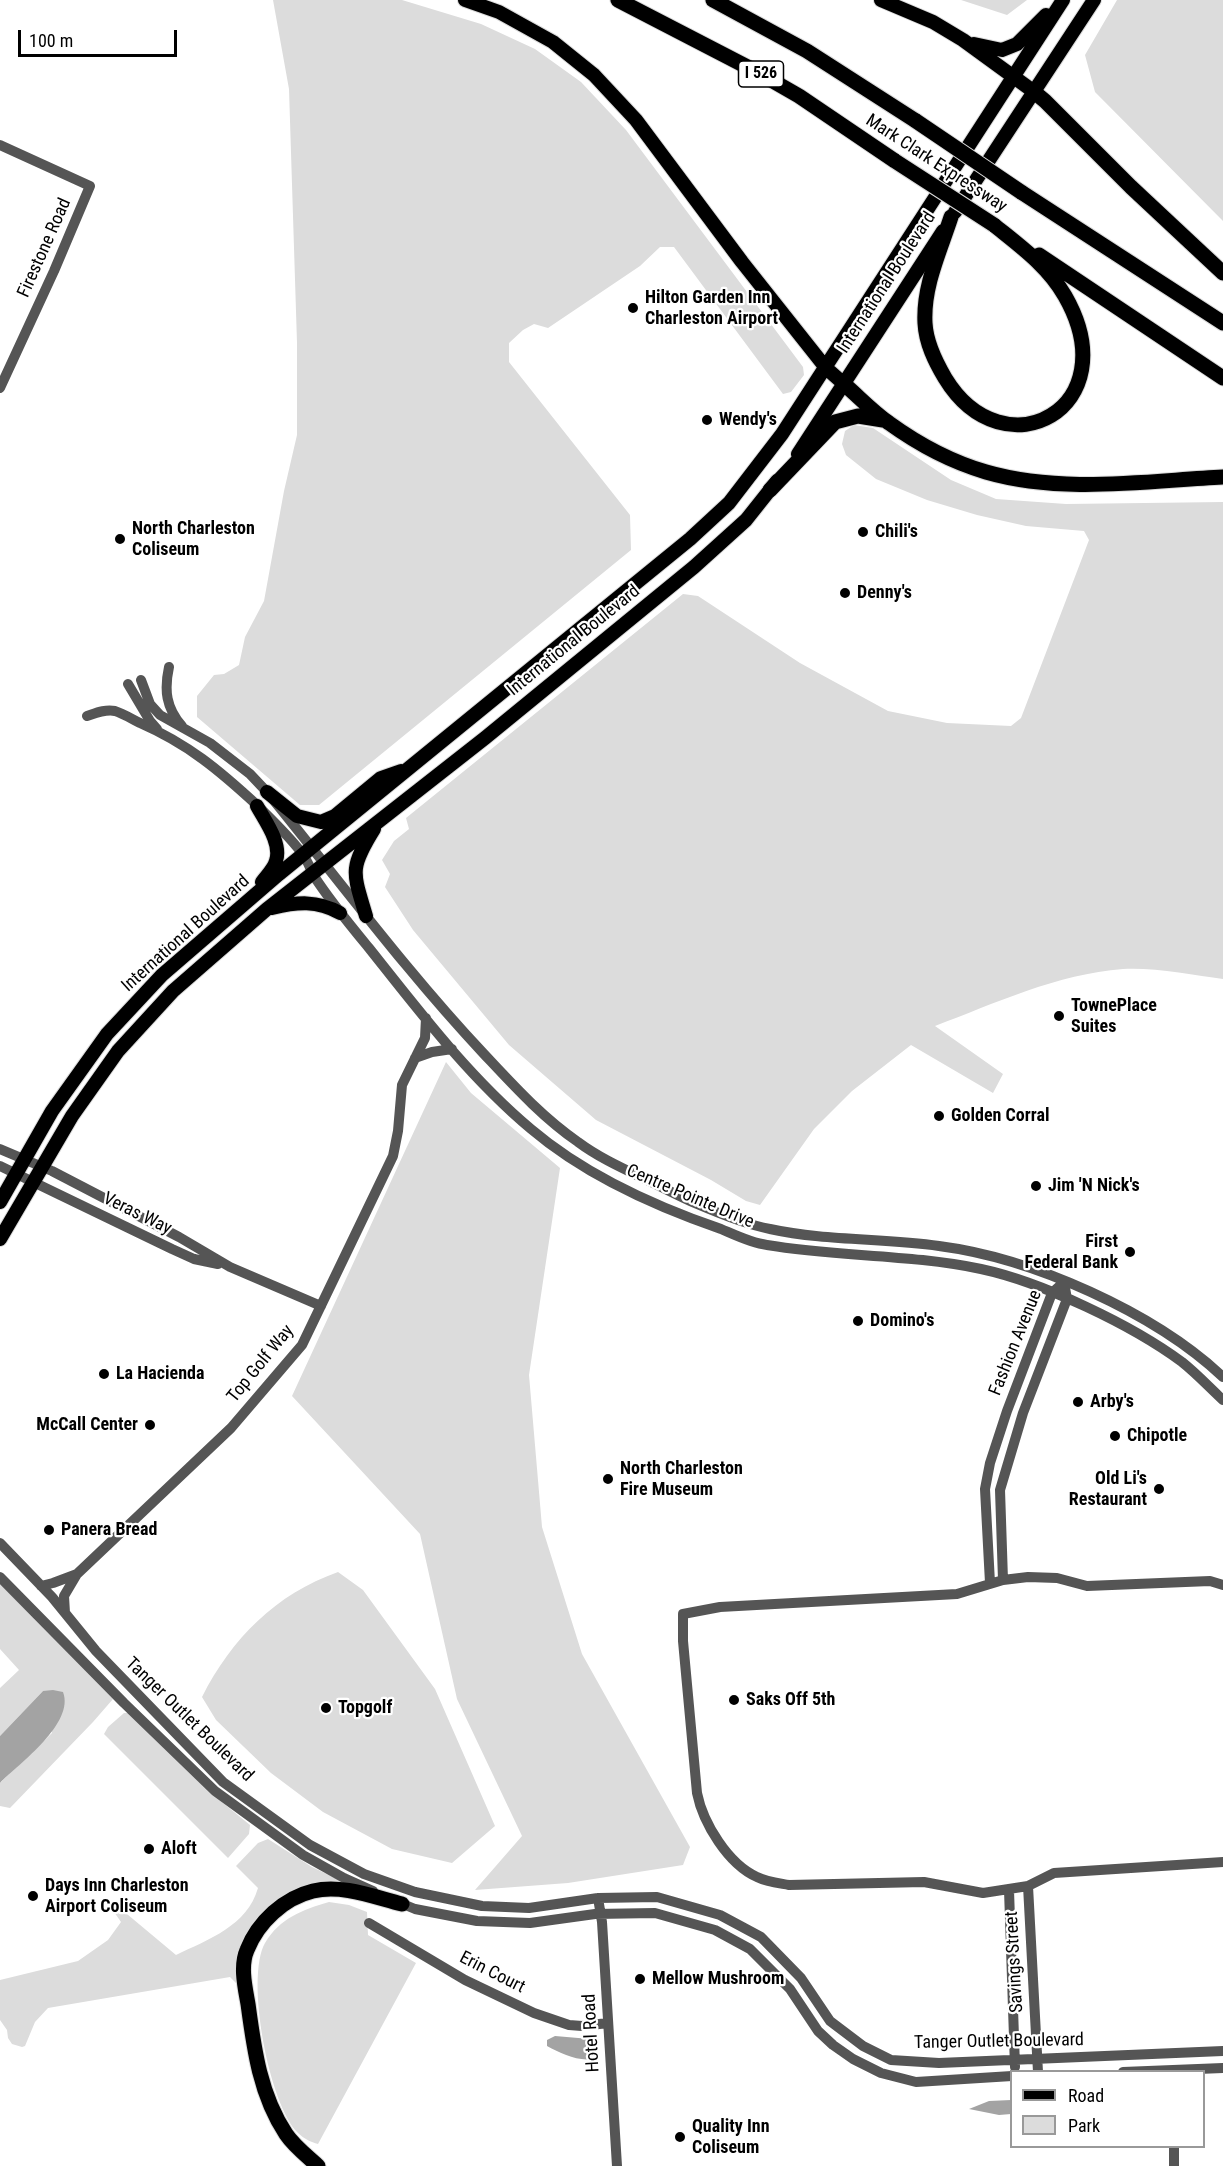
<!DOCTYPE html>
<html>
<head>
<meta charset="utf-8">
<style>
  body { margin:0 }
  #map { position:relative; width:1223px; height:2166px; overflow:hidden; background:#fff; font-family:"Roboto Condensed",sans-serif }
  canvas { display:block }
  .legend { position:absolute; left:1010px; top:2070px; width:195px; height:78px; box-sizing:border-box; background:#fff; border:2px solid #999; margin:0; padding:8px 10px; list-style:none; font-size:18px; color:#000 }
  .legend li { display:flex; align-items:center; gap:12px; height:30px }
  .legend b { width:30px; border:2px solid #999 }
  .scale { position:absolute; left:18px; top:30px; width:159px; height:27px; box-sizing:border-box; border:3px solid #000; border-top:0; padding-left:8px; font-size:18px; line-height:21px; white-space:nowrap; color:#000; -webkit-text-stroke:4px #fff; paint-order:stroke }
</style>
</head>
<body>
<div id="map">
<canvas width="1223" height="2166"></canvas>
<ul class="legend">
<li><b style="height:8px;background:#000"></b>Road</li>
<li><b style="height:16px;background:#dcdcdc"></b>Park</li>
</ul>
<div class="scale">100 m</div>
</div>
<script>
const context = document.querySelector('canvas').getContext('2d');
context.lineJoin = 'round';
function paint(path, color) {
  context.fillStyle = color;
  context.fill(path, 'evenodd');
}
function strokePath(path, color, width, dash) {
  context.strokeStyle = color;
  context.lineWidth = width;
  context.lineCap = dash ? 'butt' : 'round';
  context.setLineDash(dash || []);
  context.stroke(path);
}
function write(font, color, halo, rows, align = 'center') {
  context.font = font + ' "Roboto Condensed",sans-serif';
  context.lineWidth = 4.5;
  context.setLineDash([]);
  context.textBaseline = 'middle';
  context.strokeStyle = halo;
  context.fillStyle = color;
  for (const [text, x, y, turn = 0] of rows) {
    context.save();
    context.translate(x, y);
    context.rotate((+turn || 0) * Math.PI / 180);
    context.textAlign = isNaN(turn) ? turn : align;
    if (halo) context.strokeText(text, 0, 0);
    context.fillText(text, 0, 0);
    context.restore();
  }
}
const green = new Path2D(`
  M273 0H402L481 24 535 49 581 82 626 130 803 367 804 375 791 392 783 394 674 247H660L640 266 548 328 534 324 523 330 509 343V362L630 515 631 550 319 805H300L197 717V696L214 675 224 674 239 665 245 637 264 601 284 491 297 435V343L289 89Z
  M961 0H1027L1007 15Z
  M1117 0H1223V221L1095 92 1085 55Z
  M854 425 873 428 951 480 996 499 1066 504 1223 502V979C1194 975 1152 967 1123 969 1057 974 996 1003 935 1026L1003 1074 993 1093 911 1045 852 1091 814 1129 760 1205 746 1201 711 1180 596 1120 509 1045 413 930 385 887 390 874 382 860 394 841 409 829 406 818 683 594 698 596 800 663 888 711 947 723 1011 726 1021 718 1089 540 1084 531 1026 526 977 515 927 500 876 479 846 455 842 444 845 431Z
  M446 1062 471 1093 560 1168 529 1375 542 1527 582 1654 690 1847 683 1865 568 1883 475 1890 522 1836 457 1699 420 1534 292 1396Z
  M338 1572 363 1590 435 1689 495 1826 452 1863 392 1849 323 1812 271 1773 216 1720 202 1697C232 1638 276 1594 338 1572Z
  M0 1584 113 1699 93 1722 10 1808 0 1806V1783L52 1733 43 1691 0 1736V1688L19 1670 0 1649Z
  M124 1713H129L211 1793 250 1825 249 1834 228 1858 104 1734 108 1727Z
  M268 1839 312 1867 350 1885 273 1905 240 1963 236 1983 230 1977 48 2008 35 2022 25 2046 22 2047 12 2044 8 2038 7 2030 0 2020V1980L78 1961 108 1940 121 1922 112 1909 115 1904 176 1955C209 1939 247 1926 258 1888L236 1866 258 1843Z
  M329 1902 349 1905 367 1912 368 1935 416 1963 318 2144C311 2142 304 2139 298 2133 269 2105 245 1978 265 1943 280 1918 302 1910 329 1902Z`);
const water = new Path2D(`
  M53 1690 63 1692C75 1723 20 1763 0 1783V1736L43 1691Z
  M555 2036 590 2039 596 2049 597 2058C580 2063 562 2054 547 2046V2040Z
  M1011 2100V2114L999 2115 969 2109 989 2101Z`);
const minor = new Path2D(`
  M0 145 90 186 54 271 0 388
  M169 667C164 690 166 708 182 726
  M141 680 150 704 160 715 210 743 250 774 267 792C339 880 406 971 484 1054 514 1086 542 1117 578 1142 598 1157 622 1168 645 1179 662 1187 680 1197 697 1204 718 1213 749 1225 770 1229 825 1241 883 1238 939 1246 1032 1258 1154 1312 1223 1377
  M128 684 150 721 157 729
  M87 716C96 713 105 709 115 711 122 713 132 719 140 723 188 744 219 770 258 806 273 821 288 835 301 852 307 859 310 868 314 876 330 901 350 925 369 948 419 1011 469 1077 531 1129 585 1175 654 1206 721 1229 735 1235 751 1243 767 1245 838 1257 910 1254 981 1269 1042 1282 1132 1325 1182 1362 1196 1373 1209 1387 1223 1400
  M415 1058 432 1052 452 1049
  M0 1149 52 1171 179 1237 230 1267 321 1306
  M0 1166 172 1249 194 1259 218 1264
  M0 1543 52 1597 96 1651 223 1782 310 1845 364 1874 415 1892 482 1906 529 1908 598 1898 657 1897 720 1915 761 1937 801 1978 830 2021 863 2046 891 2060 939 2063 1223 2051
  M0 1577 124 1703 215 1791 303 1855 344 1878 373 1891
  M1003 1580 1000 1490 1023 1413 1067 1299 1064 1282
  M990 1583 985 1489 990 1463 1007 1411 1052 1293 1064 1282
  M1223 1585 1210 1581 1087 1586 1057 1578 1028 1577 1003 1580 957 1594 720 1607 683 1614V1641L697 1793C703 1823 728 1864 757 1877 767 1882 778 1883 789 1885L924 1882 983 1893 1028 1886 1054 1873 1223 1862
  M41 1586 53 1583 77 1574
  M65 1613 64 1596 77 1574 231 1428 302 1345 393 1156 398 1131 402 1085 425 1038 426 1018
  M1028 1886 1038 2072
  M1009 1890 1015 2067
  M598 1898 602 1922 617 2166
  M398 1902 415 1909 477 1921 530 1923 595 1914 655 1913 715 1930 750 1949 790 1989 818 2031 833 2045 853 2059 881 2073 916 2082 1012 2076
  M369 1923 465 1980 534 2013 569 2025 582 2026 608 2023
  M1123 2072 1223 2068
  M1174 2146V2166`);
const major = new Path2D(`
  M465 0 499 12 553 42 594 75 636 120 742 262 826 368 844 384
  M881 0 933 22 963 40 1033 91
  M974 44 1002 50 1017 44 1046 15
  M955 212 1094 0
  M798 454 943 231
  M267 792 297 816 321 822 335 816 381 778 401 771
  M257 806C265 821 282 843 276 861 274 869 267 875 262 882
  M272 908C297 902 317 900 340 913
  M366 916C353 872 349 869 374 829
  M0 1202 52 1111 107 1034 162 975 279 874 690 539 729 503 782 434 1063 0
  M0 1239 72 1116 118 1051 173 991 267 909 485 738 694 567 746 520 777 481`);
const highway = new Path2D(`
  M618 0 759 73 799 96 895 161
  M713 0 807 51 916 121
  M1033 91 1045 101 1131 187 1223 273
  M1021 192 1223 323
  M951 217C940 251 923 286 925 323 926 343 935 361 945 378 1004 475 1129 408 1065 296 1048 266 1020 246 994 225
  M1039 255 1223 378
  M844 384C859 397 873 412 889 423 918 444 952 462 986 472 1062 494 1145 481 1223 477
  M770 490 835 422 858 416 883 420
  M318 2166C307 2156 294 2146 286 2134 260 2095 254 2049 248 2004 245 1987 240 1966 247 1950 258 1922 284 1898 313 1891 342 1884 374 1897 402 1904`);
const highwayBridge = new Path2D(`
  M916 121 1021 192
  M895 161 994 225`);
const markers = [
  [633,308,6,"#000"],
  [707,420,6,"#000"],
  [863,532,6,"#000"],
  [120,539,6,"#000"],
  [845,593,6,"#000"],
  [1059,1016,6,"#000"],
  [939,1116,6,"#000"],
  [1036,1186,6,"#000"],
  [1130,1252,6,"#000"],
  [858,1321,6,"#000"],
  [104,1374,6,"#000"],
  [1078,1402,6,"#000"],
  [150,1425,6,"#000"],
  [1115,1436,6,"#000"],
  [608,1479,6,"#000"],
  [1159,1489,6,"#000"],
  [49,1530,6,"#000"],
  [734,1700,6,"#000"],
  [326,1708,6,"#000"],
  [149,1849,6,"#000"],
  [33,1896,6,"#000"],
  [640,1979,6,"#000"],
  [680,2137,6,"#000"]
];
const shields = [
  [761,74,45]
];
const shieldNames = [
  ["I 526",761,74]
];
const streetNames = [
  ["Mark Clark Expressway",936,164,33],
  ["Firestone Road",45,248,-66],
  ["International Boulevard",887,283,-57],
  ["International Boulevard",574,641,-39],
  ["International Boulevard",186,934,-42],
  ["Centre Pointe Drive",690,1197,23],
  ["Veras Way",137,1214,26],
  ["Fashion Avenue",1016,1343,-68],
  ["Top Golf Way",261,1364,-51],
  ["Tanger Outlet Boulevard",189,1720,44],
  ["Savings Street",1015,1962,-93],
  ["Erin Court",492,1973,27],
  ["Hotel Road",592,2033,-93],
  ["Tanger Outlet Boulevard",999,2042,-1]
];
const poiNames = [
  ["Hilton Garden Inn",645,298],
  ["Charleston Airport",645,319],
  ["Wendy's",719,420],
  ["North Charleston",132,529],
  ["Coliseum",132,550],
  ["Chili's",875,532],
  ["Denny's",857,593],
  ["TownePlace",1071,1006],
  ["Suites",1071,1027],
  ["Golden Corral",951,1116],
  ["Jim 'N Nick's",1048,1186],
  ["First",1118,1242,"right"],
  ["Federal Bank",1118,1263,"right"],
  ["Domino's",870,1321],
  ["La Hacienda",116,1374],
  ["Arby's",1090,1402],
  ["McCall Center",138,1425,"right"],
  ["Chipotle",1127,1436],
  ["North Charleston",620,1469],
  ["Fire Museum",620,1490],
  ["Old Li's",1147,1479,"right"],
  ["Restaurant",1147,1500,"right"],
  ["Panera Bread",61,1530],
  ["Saks Off 5th",746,1700],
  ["Topgolf",338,1708],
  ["Aloft",161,1849],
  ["Days Inn Charleston",45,1886],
  ["Airport Coliseum",45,1907],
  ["Mellow Mushroom",652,1979],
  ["Quality Inn",692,2127],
  ["Coliseum",692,2148]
];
paint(green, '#dcdcdc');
paint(water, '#a3a3a3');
strokePath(major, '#dbdbdb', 16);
strokePath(highway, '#dbdbdb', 17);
strokePath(minor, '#555', 10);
strokePath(major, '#000', 14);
strokePath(highway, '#000', 15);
strokePath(highwayBridge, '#dbdbdb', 17, []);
strokePath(highwayBridge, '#000', 15);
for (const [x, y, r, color] of markers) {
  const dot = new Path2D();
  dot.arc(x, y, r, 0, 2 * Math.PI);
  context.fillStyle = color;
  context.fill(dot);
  strokePath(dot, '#fff', 2);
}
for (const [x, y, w] of shields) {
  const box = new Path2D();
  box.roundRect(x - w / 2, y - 13, w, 26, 4.5);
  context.fillStyle = '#fff';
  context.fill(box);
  strokePath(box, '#000', 1.5);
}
write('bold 16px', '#000', null, shieldNames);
write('18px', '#000', '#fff', streetNames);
write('bold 18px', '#000', '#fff', poiNames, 'left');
</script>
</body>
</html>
